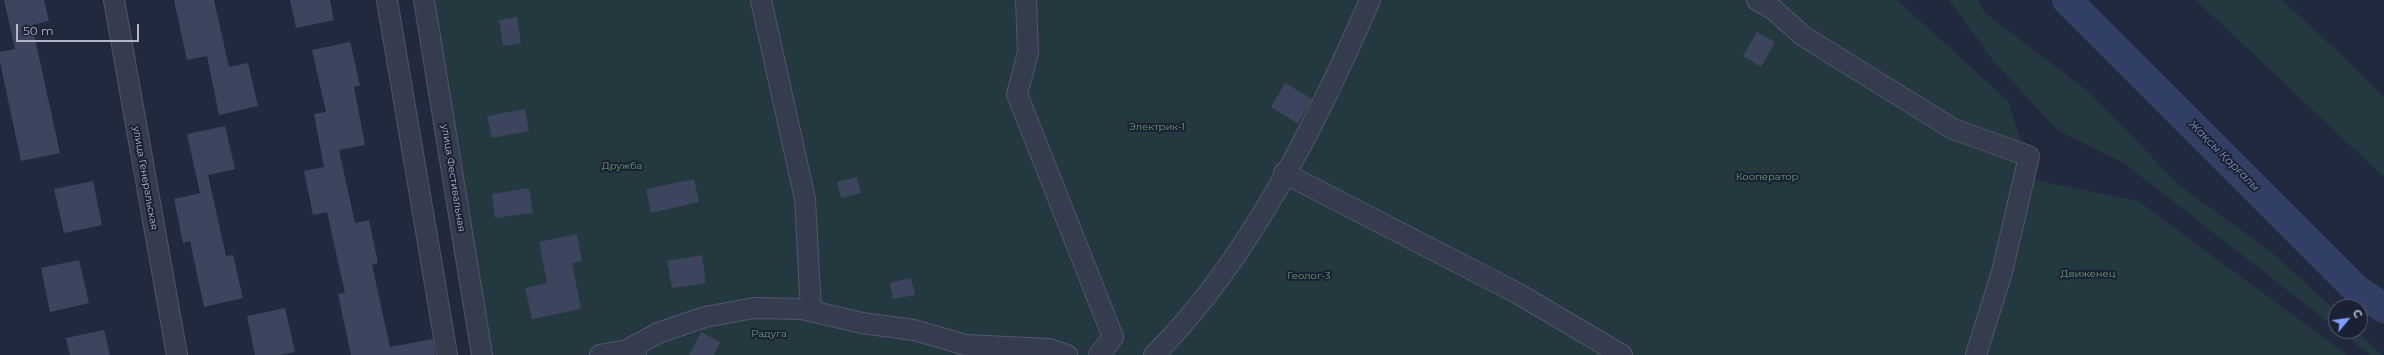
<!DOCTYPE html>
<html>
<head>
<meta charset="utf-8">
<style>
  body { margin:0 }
  #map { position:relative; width:2384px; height:355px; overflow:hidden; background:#21293e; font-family:Montserrat,sans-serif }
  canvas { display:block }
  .north { position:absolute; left:2328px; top:299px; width:40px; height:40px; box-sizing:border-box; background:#1a2133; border:1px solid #565d6f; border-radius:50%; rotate:61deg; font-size:11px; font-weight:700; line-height:16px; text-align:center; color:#b1b6c9 }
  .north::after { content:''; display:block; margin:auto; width:14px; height:18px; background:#809eff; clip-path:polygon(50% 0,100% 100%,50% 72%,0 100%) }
  .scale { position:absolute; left:16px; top:24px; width:123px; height:18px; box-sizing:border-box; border:2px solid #b1b6c9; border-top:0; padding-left:5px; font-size:12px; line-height:14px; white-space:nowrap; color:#b1b6c9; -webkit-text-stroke:3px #1a2133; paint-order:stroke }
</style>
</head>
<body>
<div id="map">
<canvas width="2384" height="355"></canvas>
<div class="north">С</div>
<div class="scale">50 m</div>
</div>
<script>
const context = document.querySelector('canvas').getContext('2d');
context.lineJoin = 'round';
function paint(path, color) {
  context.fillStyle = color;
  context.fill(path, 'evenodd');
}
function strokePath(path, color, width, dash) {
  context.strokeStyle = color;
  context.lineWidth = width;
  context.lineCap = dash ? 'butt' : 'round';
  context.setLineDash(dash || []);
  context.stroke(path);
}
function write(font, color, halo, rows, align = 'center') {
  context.font = font + ' Montserrat,sans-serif';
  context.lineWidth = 4;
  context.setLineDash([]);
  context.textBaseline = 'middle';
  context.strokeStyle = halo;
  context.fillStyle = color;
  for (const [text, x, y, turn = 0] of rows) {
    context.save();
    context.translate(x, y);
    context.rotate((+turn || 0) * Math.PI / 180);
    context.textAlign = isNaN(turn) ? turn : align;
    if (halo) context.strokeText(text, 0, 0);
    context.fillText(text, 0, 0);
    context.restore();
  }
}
const green = new Path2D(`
  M427 0H1897L2008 101 2034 180 2138 201 2347 355H482Z
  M1949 0H1978L1984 12 2090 93 2179 185 2271 252 2336 311V328L2124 163 2057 130 1992 59Z
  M2196 0H2282L2348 61 2384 98V177Z
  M2340 331H2357L2382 355H2370Z`);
const river = new Path2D(`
  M2067 0 2357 290 2384 308`);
const building = new Path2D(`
  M4 0H44L49 21 32 25 60 153 21 161 0 62V52L15 49Z
  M174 0H214L229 67 248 63 258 106 219 115 207 56 187 60Z
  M290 0H330L334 20 296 28Z
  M517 17 521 43 503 46 499 20Z
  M1757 32 1775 42 1761 67 1743 56Z
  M350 42 360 85 354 87 365 145 339 150 355 223 369 220 378 263 372 265 390 347 433 339 435 355H351L338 294 345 293 327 212 313 215 304 171 324 167 314 114 326 112 312 50Z
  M1285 83 1312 99 1298 124 1271 107Z
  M525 109 529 131 492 138 487 116Z
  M225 126 235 169 208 175 226 256 233 255 243 298 204 307 190 241 183 243 174 199 200 193 187 134Z
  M857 177 861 193 841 198 837 182Z
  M694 179 699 202 651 213 646 189Z
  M93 181 102 225 64 233 54 189Z
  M529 188 533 213 495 218 492 194Z
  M577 234 582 261 572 263 581 309 532 319 525 288 547 283 539 242Z
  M702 255 706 283 672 288 667 261Z
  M79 260 89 303 50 312 41 268Z
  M911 278 915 295 893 299 890 283Z
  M285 308 295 352 280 355H255L247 316Z
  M104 330 110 355H70L66 338Z
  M701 332 720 342 714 355H689Z`);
const minor = new Path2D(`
  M114 0 177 355
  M387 0 447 355
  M424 0 482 355
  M761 0 805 199 811 311
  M1026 0 1028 53 1017 94 1113 337 1099 355
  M1757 0 1774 10 1803 36 1953 129 2029 156 2002 272 1976 355
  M1284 173 1517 293 1622 355
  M627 350 658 333 705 317 754 308 802 309 862 323 914 330 966 345 1049 349 1067 355
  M600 355 627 350 636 355
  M1154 355C1249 261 1317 122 1370 0`);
const parkNames = [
  ["Электрик-1",1157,127],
  ["Дружба",622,166],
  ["Кооператор",1767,177],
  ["Движенец",2088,274],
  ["Геолог-3",1309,276],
  ["Радуга",769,334]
];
const streetNames = [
  ["улица Генеральская",145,178,80],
  ["улица Фестивальная",453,178,81]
];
const waterNames = [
  ["Жақсы Қарғалы",2224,156,45]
];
paint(green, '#23383f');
strokePath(river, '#313f65', 30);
paint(building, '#3d455e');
strokePath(minor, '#505669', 22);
strokePath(minor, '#353c4e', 20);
write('10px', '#669c7a', '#1a2133', parkNames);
write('10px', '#b1b6c9', '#1a2133', streetNames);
write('italic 11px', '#7e8eb8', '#1a2133', waterNames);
</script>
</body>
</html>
